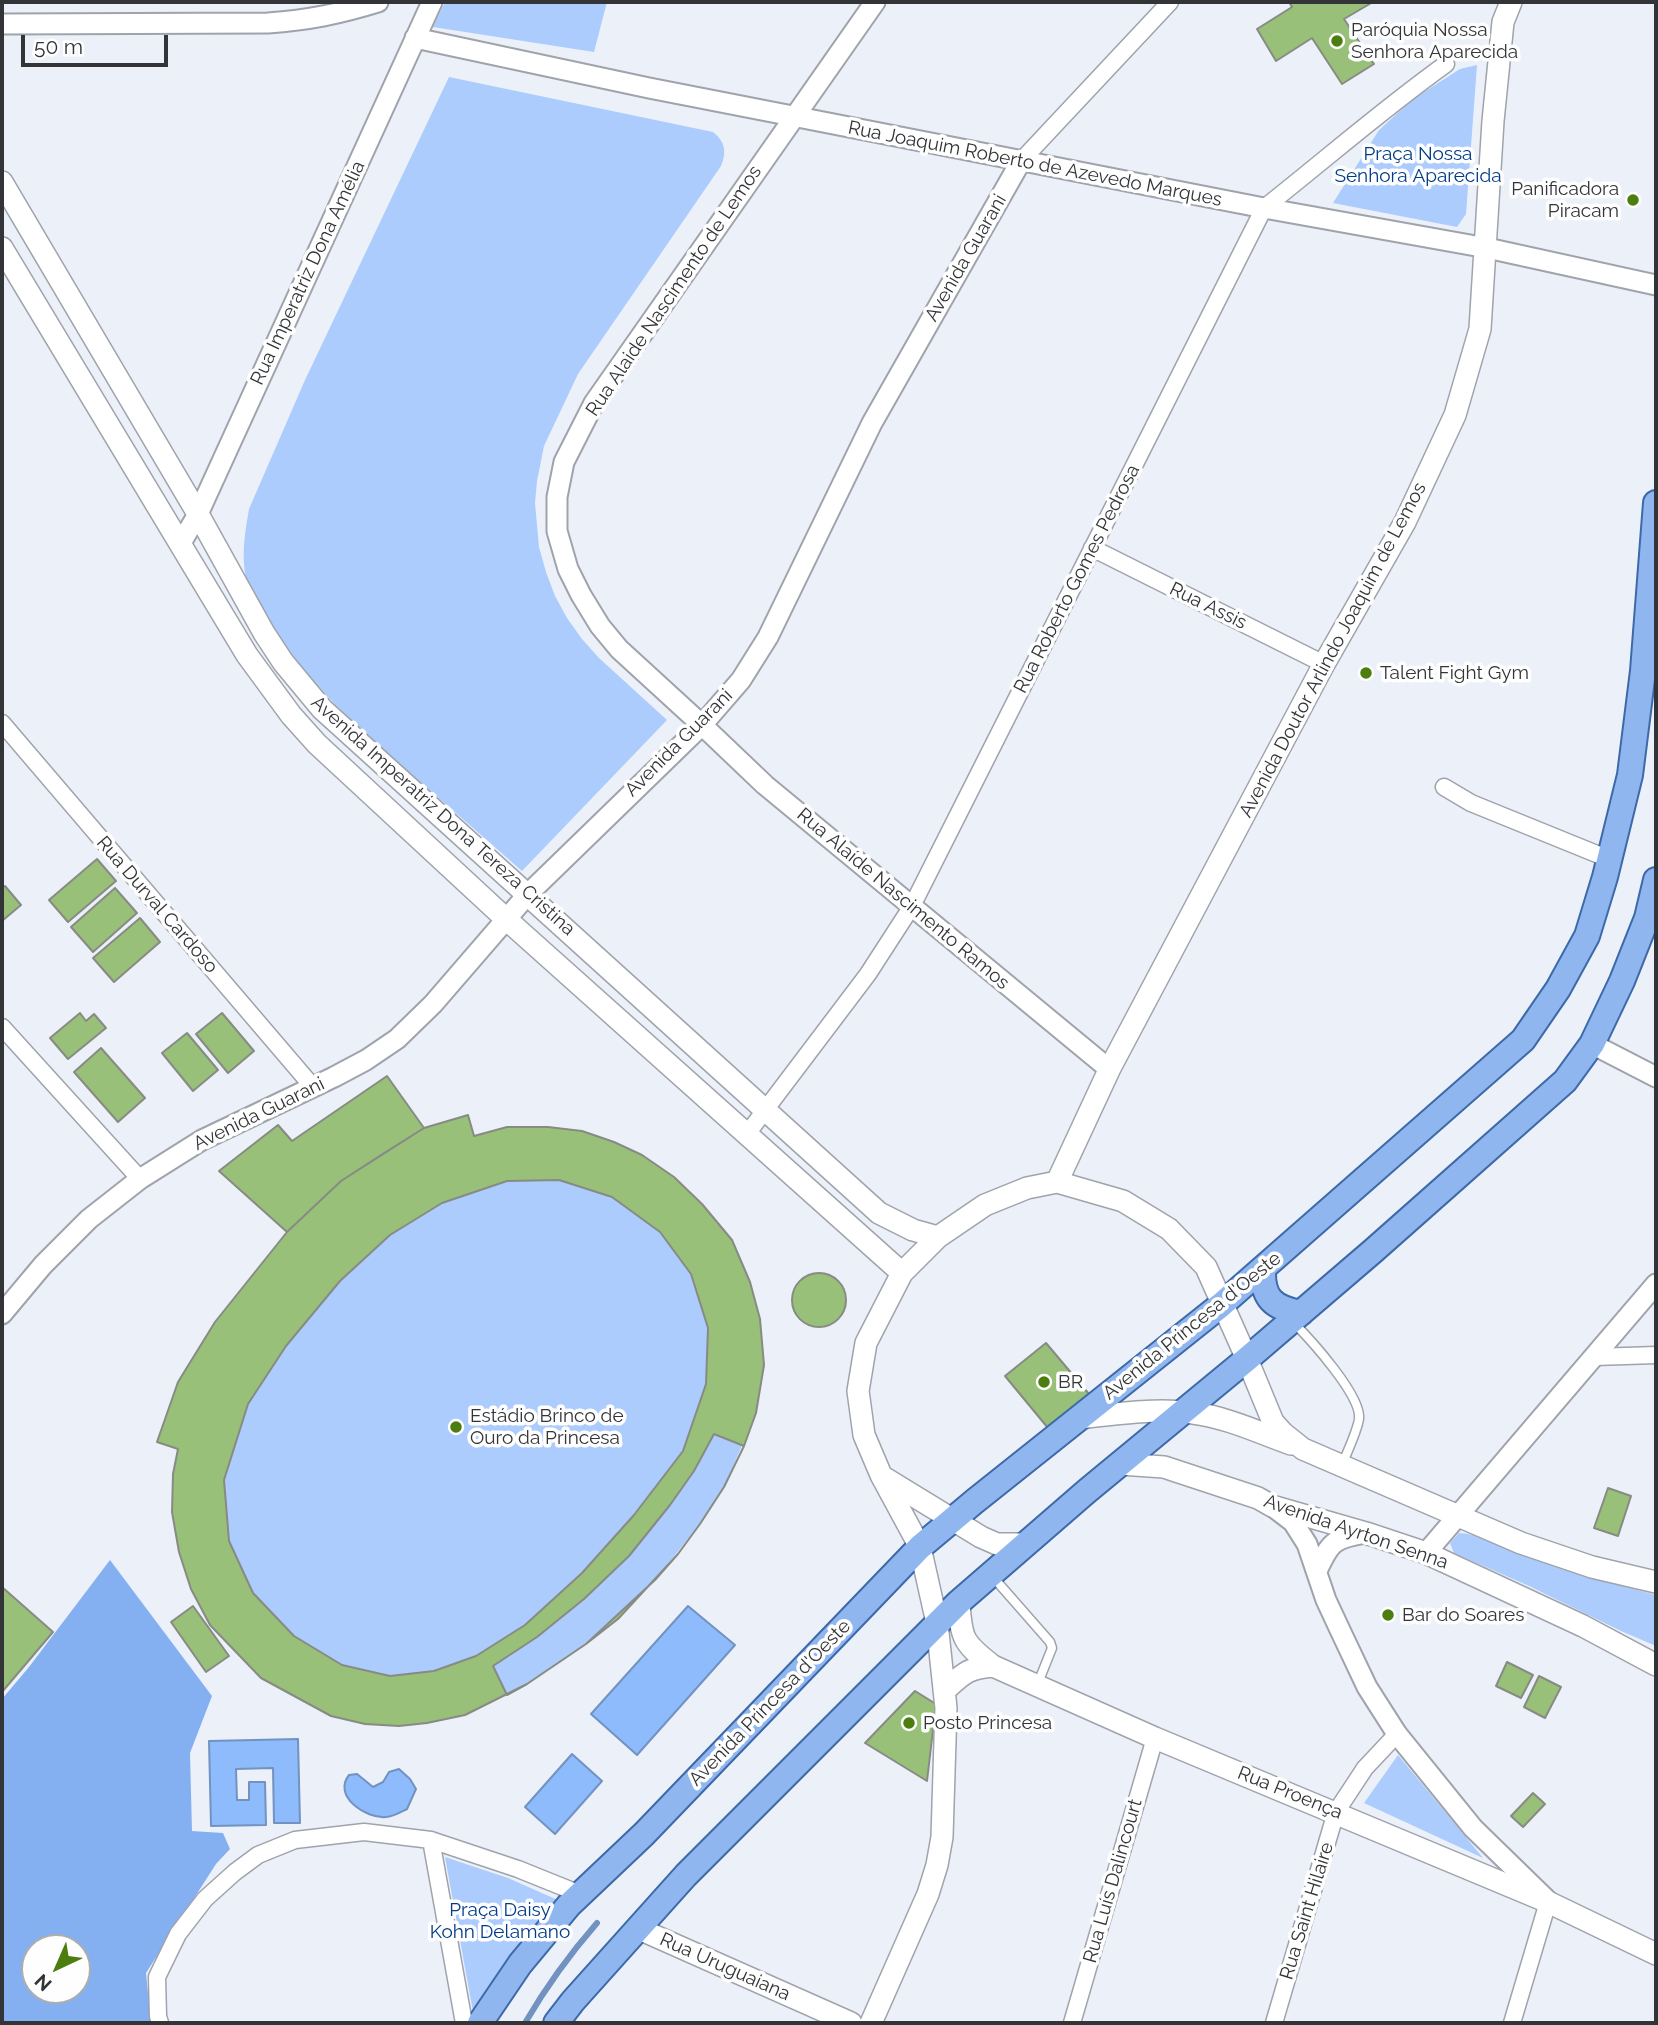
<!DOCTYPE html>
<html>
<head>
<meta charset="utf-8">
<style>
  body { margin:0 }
  #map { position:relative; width:1658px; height:2025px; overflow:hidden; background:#ecf1f9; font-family:Raleway,sans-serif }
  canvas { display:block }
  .frame { position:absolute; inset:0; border:4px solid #323437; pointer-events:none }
  .north { position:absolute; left:21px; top:1934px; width:70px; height:70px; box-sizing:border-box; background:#fefefe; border:2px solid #acadae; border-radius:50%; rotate:224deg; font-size:19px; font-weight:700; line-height:28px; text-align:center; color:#323437 }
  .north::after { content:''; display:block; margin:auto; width:24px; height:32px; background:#4b7e0f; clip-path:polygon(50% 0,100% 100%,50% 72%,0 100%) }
  .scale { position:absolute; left:21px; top:35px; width:147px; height:32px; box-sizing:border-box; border:4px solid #323437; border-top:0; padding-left:9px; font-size:21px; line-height:24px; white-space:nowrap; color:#323437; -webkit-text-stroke:5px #fefefe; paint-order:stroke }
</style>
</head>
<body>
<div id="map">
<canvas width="1658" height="2025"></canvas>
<div class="frame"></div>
<div class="north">N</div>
<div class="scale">50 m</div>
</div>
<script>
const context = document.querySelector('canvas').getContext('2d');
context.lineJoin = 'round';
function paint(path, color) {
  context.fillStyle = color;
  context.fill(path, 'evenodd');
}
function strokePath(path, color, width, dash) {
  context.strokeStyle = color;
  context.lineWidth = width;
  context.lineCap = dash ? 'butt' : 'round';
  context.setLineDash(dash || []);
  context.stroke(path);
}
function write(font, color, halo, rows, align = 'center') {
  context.font = font + ' Raleway,sans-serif';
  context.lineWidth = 7;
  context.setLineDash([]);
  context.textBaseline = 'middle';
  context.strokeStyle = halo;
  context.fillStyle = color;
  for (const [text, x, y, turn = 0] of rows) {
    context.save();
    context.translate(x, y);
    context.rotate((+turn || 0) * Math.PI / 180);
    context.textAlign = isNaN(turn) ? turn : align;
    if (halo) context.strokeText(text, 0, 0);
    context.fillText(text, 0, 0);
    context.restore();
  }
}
const green = new Path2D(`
  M445 2H607L594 52 433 27Z
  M1477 65 1466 214 1457 227 1333 203 1379 130 1413 99 1460 69Z
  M449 77 713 132C725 141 727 152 721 166L578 374 544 446 537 481 535 503 539 547 546 572 555 596 567 618 582 639 599 658 667 720 522 871C486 839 450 808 413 776 360 730 310 686 272 625 264 612 252 598 248 584 240 561 245 532 249 509L305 380Z
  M468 1115 475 1136 507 1127 582 1131 614 1142 642 1155 674 1177 702 1204 732 1240 750 1282 760 1319 764 1365 756 1413 724 1487 700 1524 655 1580 618 1619 586 1644 527 1684 465 1715 399 1726 365 1724 331 1716 261 1678 210 1625 191 1589 172 1512 173 1474 178 1449 157 1442 178 1382 215 1322 287 1232 381 1155 424 1128Z
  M1459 1533C1480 1534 1500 1546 1520 1554 1565 1570 1611 1583 1656 1595V1646L1621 1631 1529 1586 1454 1553 1450 1543Z
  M1398 1755 1483 1858 1364 1803Z
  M445 1857 508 1878 569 1905 475 2023Z`);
const forest = new Path2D(`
  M110 1560 212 1696 190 1753 192 1831 223 1833 230 1849 216 1864 146 1973 151 2023H2V1699L29 1667ZM35 1948H77V1990H35Z`);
const water = new Path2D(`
  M688 1606 735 1645 637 1755 591 1714Z
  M298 1739 300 1823H274L273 1768 236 1769 237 1800H249V1782H265L266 1825 211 1826 209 1741Z
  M572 1754 602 1781 555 1834 525 1807Z
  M399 1769 410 1779 416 1789 407 1809C401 1812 393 1817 386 1817 366 1819 332 1796 349 1775L357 1774 373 1787 383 1782 389 1772Z`);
const stream = new Path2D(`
  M525 2023C546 1987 569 1955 597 1923`);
const building = new Path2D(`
  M1289 2H1373L1344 19 1374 64 1342 84 1312 38 1276 61 1257 29 1292 7Z
  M97 859 116 881 68 922 49 900Z
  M5 886 21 905 2 921V888Z
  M115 888 137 913 93 952 71 927Z
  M140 918 160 942 114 982 93 958Z
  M80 1013 86 1021 94 1014 106 1028 68 1059 50 1038Z
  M222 1013 254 1051 228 1073 196 1034Z
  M187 1033 218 1070 193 1091 162 1053Z
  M101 1048 145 1098 118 1122 74 1072Z
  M387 1076 424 1128 341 1181 287 1232 219 1171 278 1125 292 1141Z
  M468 1115 474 1136 507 1127H548L582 1131 614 1142 642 1155 674 1177 702 1204 732 1240 750 1282 760 1319 764 1365 756 1413 744 1446 724 1487 700 1524 678 1554 618 1619 586 1644 527 1684 465 1715 427 1723 399 1726 365 1724 331 1716 261 1678 210 1625 191 1589 179 1552 172 1512 173 1474 178 1449 157 1442 178 1382 215 1322 287 1232 341 1181 381 1155 424 1128ZM559 1180 612 1197 660 1232 691 1274 708 1328 706 1384 683 1451 634 1515 582 1573 525 1625 476 1656 434 1671 390 1676 342 1665 294 1636 253 1593 229 1541 224 1480 248 1404 286 1346 340 1281 390 1235 442 1203 507 1181Z
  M792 1300a27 27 0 1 1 54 0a27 27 0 1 1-54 0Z
  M1046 1343 1089 1394 1048 1428 1005 1376Z
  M714 1434 744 1446 724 1487 700 1524 678 1554 655 1580 586 1644 527 1684 507 1695 493 1666 537 1637 584 1599 629 1556 670 1505 694 1471Z
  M1608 1488 1631 1496 1618 1536 1594 1528Z
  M2 1587 53 1632 2 1692Z
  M193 1606 229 1656 206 1672 171 1622Z
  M1507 1662 1533 1675 1521 1698 1496 1686Z
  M1539 1676 1561 1687 1545 1718 1524 1707Z
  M915 1691 936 1704 927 1781 865 1743Z
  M1533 1793 1545 1804 1523 1827 1511 1816Z`);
const service = new Path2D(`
  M1293 1322C1310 1339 1362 1396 1359 1419 1357 1432 1347 1452 1342 1465
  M993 1577 1050 1642 1052 1648 1038 1683`);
const minor = new Path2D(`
  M1021 161 1170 2
  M1092 548 1324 664
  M2 723 313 1087
  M1444 787 1471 803 1609 859
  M2 1027 140 1179
  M747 1134 868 974 912 906 1264 208C1325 160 1383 109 1446 64
  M1594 1357 1656 1355
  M431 1840 464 2023
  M160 2023 158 2016 157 1977 178 1934 205 1899 235 1872 258 1855 295 1840 364 1832 431 1840 518 1869 580 1894
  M1072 2023 1155 1738
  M1274 2023 1336 1812 1365 1768 1397 1734
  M1512 2023 1548 1902`);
const tertiary = new Path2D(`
  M875 2 594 403 564 462 557 497V531L568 569 581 595 600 626 619 649 702 725 765 785 1109 1069
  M2 24 268 23C309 20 339 14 378 2
  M415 38 649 88 1264 208 1487 248 1656 285
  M181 543 198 514 432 2
  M1592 1044 1656 1077
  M2 1314 43 1265 89 1219 140 1179 202 1140 334 1077 366 1060 397 1039 433 1004 528 894 702 725 741 680 768 637 872 423 1021 161
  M1276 1509 1293 1522 1307 1544 1326 1600 1340 1630 1367 1687 1397 1734 1473 1828 1548 1901
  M1426 1553 1656 1284
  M1317 1571C1330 1542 1334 1538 1366 1533`);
const secondary = new Path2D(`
  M2 182 198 514 264 633 283 662 322 709 879 1213 913 1230 938 1237
  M2 248 247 655 291 715 317 744 506 919 902 1273
  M1057 1182 1110 1068 1324 664 1405 522 1455 415 1480 329 1493 121 1503 22 1511 2
  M1079 1418C1114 1414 1157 1408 1193 1413 1226 1417 1260 1433 1291 1444
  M1120 1464 1164 1467 1258 1498 1272 1506 1366 1533 1426 1553 1583 1626 1656 1665
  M883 1477 981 1537 997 1544H1026
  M959 1602C961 1639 963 1643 993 1666L1155 1738 1548 1902 1656 1954
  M944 1691C963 1674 967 1668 993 1666
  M637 1928 851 2023
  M871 2023 928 1894 937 1865 942 1837 946 1708 937 1623 920 1547 881 1475 864 1435 858 1391 866 1343 902 1273 938 1237 985 1205 1027 1188 1057 1182 1123 1201 1169 1229 1206 1267 1247 1359 1273 1422 1283 1433 1303 1449 1521 1543 1592 1567 1656 1582`);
const primary = new Path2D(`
  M1263 1269C1262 1298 1273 1308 1301 1313
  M480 2023 520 1964 569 1905 644 1834 920 1547 975 1501 1221 1305 1523 1040 1558 989 1587 936 1605 877 1630 775 1643 671 1656 503
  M556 2023 573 2001 686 1875 959 1602 1087 1491 1247 1359 1373 1251 1565 1081 1592 1044 1622 981 1647 918 1656 880`);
const markers = [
  [1337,41,7,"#4b7e0f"],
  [1633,200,7,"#4b7e0f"],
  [1366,673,7,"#4b7e0f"],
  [1044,1382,7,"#4b7e0f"],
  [456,1427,7,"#4b7e0f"],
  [1388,1615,7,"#4b7e0f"],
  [909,1723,7,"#4b7e0f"]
];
const poiNames = [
  ["Paróquia Nossa",1351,30],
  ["Senhora Aparecida",1351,52],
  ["Panificadora",1619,189,"right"],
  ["Piracam",1619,211,"right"],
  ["Talent Fight Gym",1380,673],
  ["BR",1058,1382],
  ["Estádio Brinco de",470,1416],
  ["Ouro da Princesa",470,1438],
  ["Bar do Soares",1402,1615],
  ["Posto Princesa",923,1723]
];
const parkNames = [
  ["Praça Nossa",1418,154],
  ["Senhora Aparecida",1418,176],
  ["Praça Daisy",500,1910],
  ["Kohn Delamano",500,1932]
];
const streetNames = [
  ["Rua Joaquim Roberto de Azevedo Marques",1035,164,11],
  ["Avenida Guarani",966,258,-60],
  ["Rua Imperatriz Dona Amélia",308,273,-65],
  ["Rua Alaide Nascimento de Lemos",674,291,-56],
  ["Rua Roberto Gomes Pedrosa",1077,579,-63],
  ["Rua Assis",1208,606,26],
  ["Avenida Doutor Arlindo Joaquim de Lemos",1333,650,-62],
  ["Avenida Guarani",679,743,-45],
  ["Avenida Imperatriz Dona Tereza Cristina",443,816,42],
  ["Rua Alaíde Nascimento Ramos",903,899,40],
  ["Rua Durval Cardoso",157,905,49],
  ["Avenida Guarani",259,1114,-26],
  ["Avenida Princesa d'Oeste",1192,1326,-39],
  ["Avenida Ayrton Senna",1356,1532,19],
  ["Avenida Princesa d'Oeste",770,1703,-46],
  ["Rua Proença",1290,1793,22],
  ["Rua Luís Dalincourt",1113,1881,-74],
  ["Rua Saint Hilaire",1307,1911,-73],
  ["Rua Uruguaiana",725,1967,24]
];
paint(green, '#abccfc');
paint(forest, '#84b0f1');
paint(water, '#8ebbfc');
strokePath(water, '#7292c1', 2);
strokePath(stream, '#7292c1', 6);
paint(building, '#98c079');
strokePath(building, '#878b84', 2);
strokePath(service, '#9fa3ab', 11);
strokePath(minor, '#9fa3ab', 19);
strokePath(tertiary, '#9fa3ab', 23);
strokePath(secondary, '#9fa3ab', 24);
strokePath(primary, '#3e69a8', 28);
strokePath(service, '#fff', 8);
strokePath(minor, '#fff', 16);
strokePath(tertiary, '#fff', 19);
strokePath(secondary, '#fff', 21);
strokePath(primary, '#8fb6ef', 24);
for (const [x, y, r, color] of markers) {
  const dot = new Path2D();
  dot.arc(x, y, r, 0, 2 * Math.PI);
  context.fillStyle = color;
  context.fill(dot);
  strokePath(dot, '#fefefe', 2.5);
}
write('19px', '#323437', '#fefefe', poiNames, 'left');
write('19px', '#023c86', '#fefefe', parkNames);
write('19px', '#323437', '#fefefe', streetNames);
</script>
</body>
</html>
